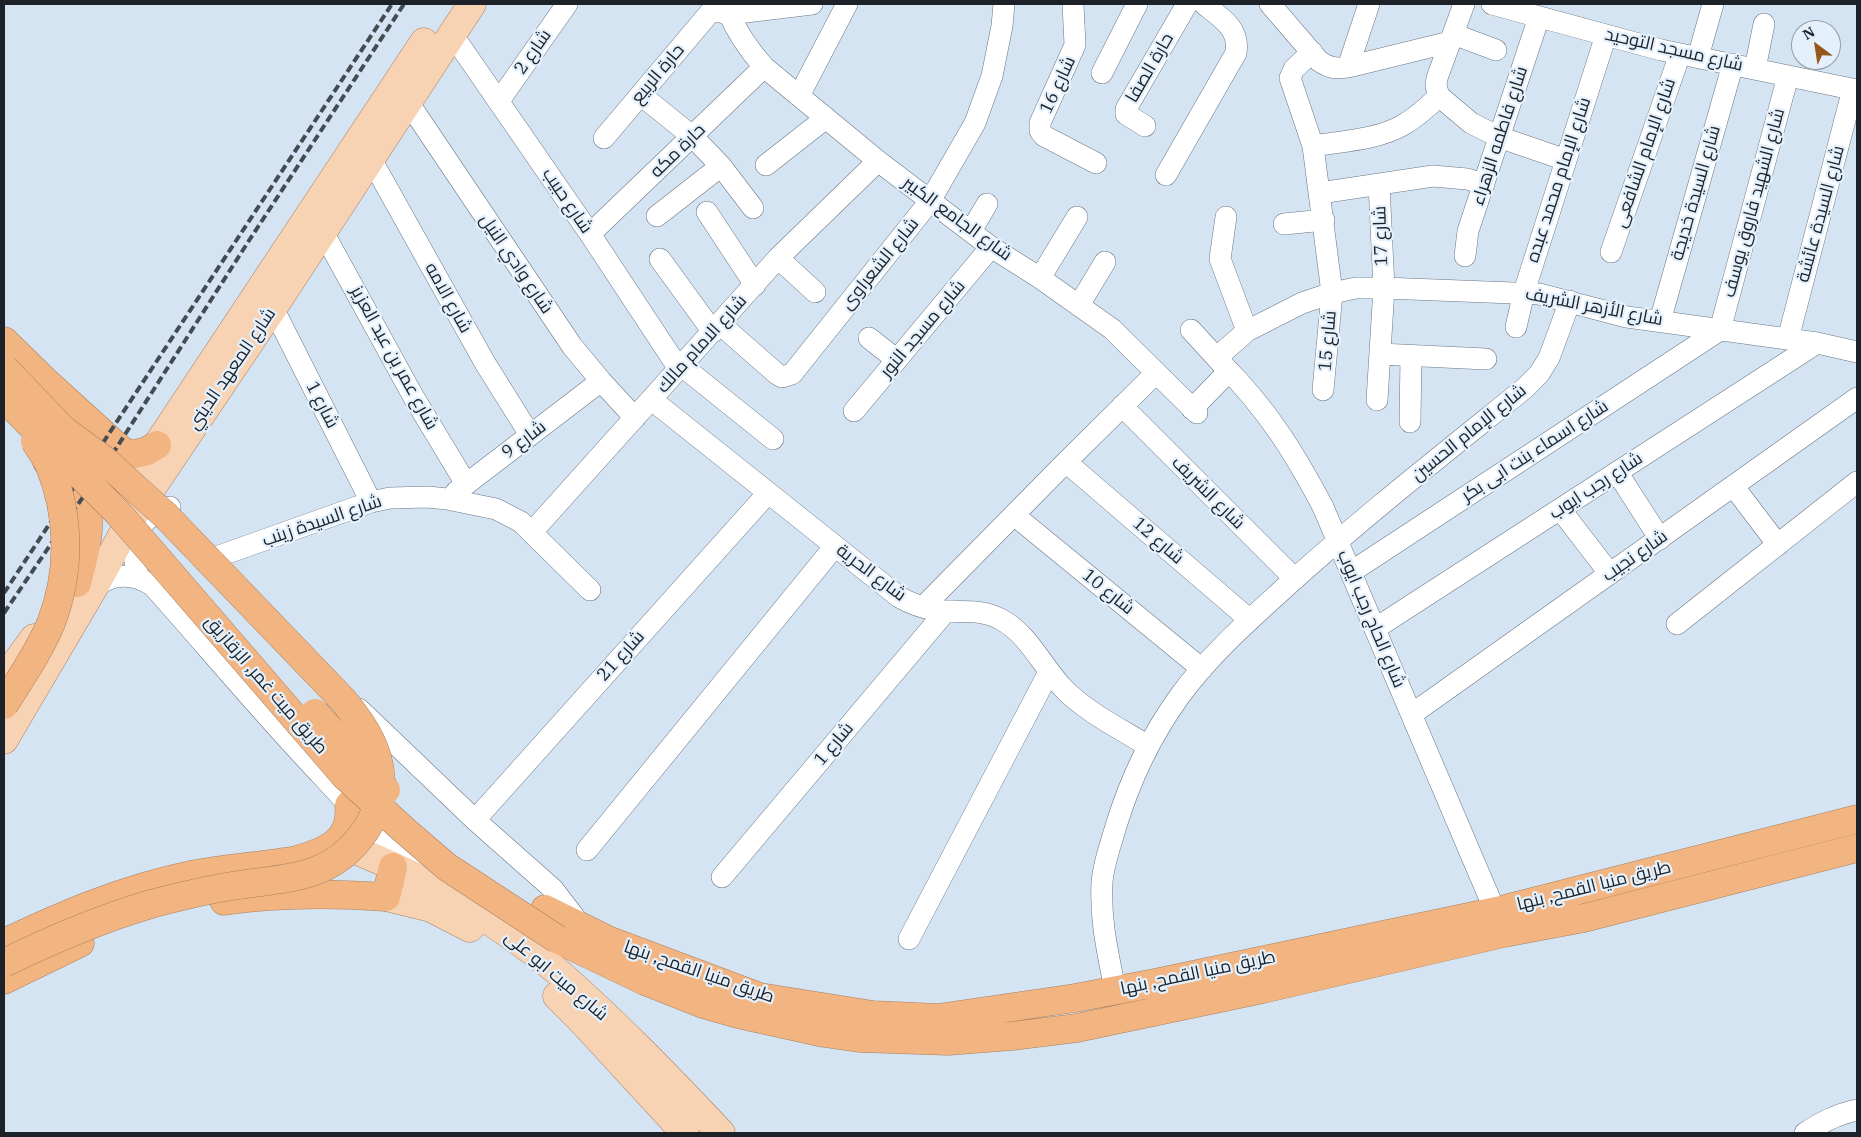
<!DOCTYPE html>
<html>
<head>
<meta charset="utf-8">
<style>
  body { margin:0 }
  #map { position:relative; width:1861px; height:1137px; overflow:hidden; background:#d5e4f3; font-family:"IBM Plex Serif",serif }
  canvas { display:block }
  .frame { position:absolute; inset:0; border:5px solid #1c2227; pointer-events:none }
  .north { position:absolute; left:1791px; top:20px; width:50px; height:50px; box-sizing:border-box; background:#e4f1fd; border:1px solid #949ea7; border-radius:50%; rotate:329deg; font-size:14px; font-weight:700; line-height:20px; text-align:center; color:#1c2227 }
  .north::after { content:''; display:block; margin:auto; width:18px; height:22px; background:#95571c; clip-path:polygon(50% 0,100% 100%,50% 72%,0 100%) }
</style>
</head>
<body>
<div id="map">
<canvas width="1861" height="1137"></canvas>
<div class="frame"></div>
<div class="north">N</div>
</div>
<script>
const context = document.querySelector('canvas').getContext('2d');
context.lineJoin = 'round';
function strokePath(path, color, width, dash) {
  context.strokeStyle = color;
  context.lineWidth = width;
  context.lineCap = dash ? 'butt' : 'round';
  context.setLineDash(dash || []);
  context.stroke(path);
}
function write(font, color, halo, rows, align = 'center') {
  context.font = font + ' "IBM Plex Serif",Cairo,serif';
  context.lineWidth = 4.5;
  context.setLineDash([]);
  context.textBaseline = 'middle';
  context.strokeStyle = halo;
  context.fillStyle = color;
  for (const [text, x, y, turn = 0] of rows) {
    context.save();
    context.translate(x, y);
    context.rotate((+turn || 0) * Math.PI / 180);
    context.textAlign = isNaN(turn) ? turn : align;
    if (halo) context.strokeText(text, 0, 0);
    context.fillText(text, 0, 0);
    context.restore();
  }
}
const minor = new Path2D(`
  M1073 4 1075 45 1040 123V131L1044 136 1096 163
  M1270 4 1319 61C1329 68 1336 69 1348 67L1450 42
  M1464 4 1437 78 1436 86 1439 96 1471 123 1499 137 1566 160
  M1492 4 1661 50 1857 90
  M716 11 729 14 812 4
  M729 14C738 34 749 50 764 67L878 161 991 247 1040 278 1112 329 1197 413
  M452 34 590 234 679 369
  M1453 34 1496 50
  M1312 52 1294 69 1290 78 1313 146 1332 293 1323 390
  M1698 57 1713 4
  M1348 67 1369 4
  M1755 69 1764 24
  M1102 73 1137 4
  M641 95 693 137 721 166 753 208
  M799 96 847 4
  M499 101 567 4
  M408 102 572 346 601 381 635 418
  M1145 126 1126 114V109L1187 4
  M604 138 712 10
  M1313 146C1342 141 1377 140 1403 125 1417 117 1428 107 1439 96
  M371 159 485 363 530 435
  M766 165 826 118
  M1166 175 1236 53C1240 28 1221 18 1204 4
  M1320 193 1433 176 1467 179 1484 184
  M707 212 755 285
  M657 216 721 166
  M1226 217 1220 259 1247 331
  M1284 224 1324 220
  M971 231 987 204
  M323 232 413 396 466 484
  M590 234 764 67
  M1611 252 1680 54
  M1465 256 1468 231 1539 17
  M778 258 815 292
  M660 259 713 332
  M1040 278 1077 217
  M1079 305 1105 262
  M273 308 371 502
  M1660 321 1733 64
  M720 324 777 374 782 377 792 374 930 201 975 123 992 76 1002 26 1004 4
  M1516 327 1524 292 1606 35
  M1191 330 1223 365
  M869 338 897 360
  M1788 339 1853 89
  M1380 354 1486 359
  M682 366 773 439
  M652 400 899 597C910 603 922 608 935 610 959 614 979 607 1002 620 1029 635 1042 666 1063 688 1086 712 1119 728 1148 746
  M1377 400 1384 288 1379 184
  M1122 406 1295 579
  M1192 409 1229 371
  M854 411 991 247
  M1410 422 1411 356
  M1066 462 1250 620
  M1617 472 1660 539
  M1734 487 1778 545
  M456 492 601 381
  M1560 509 1610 574
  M1014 515 1202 669
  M532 532 778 258 878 161
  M205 561 371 502 390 498 428 497 447 499 496 509 521 522 590 590
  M1351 572 1720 330 1788 76
  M139 578C128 545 135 518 170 507
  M93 589C111 573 133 572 153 586 210 650 264 715 323 777 355 812 389 849 431 873
  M923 607 1066 462 1156 373
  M1677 624 1857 482
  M1376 628 1817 343
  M359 709 475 820 553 889 582 927
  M1412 714 1857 398
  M475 820 768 493
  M587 850 835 546
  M722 877 946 611
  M1501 925 1323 507C1294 452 1267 409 1223 365L1221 361 1223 352 1247 331 1302 303 1332 293 1356 288H1384L1539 294 1627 317 1817 343 1857 352
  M909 939 1049 672
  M1115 990C1108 953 1100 921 1102 883 1103 864 1111 844 1116 826 1130 780 1151 736 1179 697 1206 659 1245 624 1279 593 1358 521 1442 455 1525 388L1539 374 1549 358 1570 301
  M1805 1133C1822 1122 1837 1114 1857 1110`);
const major = new Path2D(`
  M121 507 137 476 157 445 424 42
  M4 679 34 638
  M4 740 93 589 131 519 273 308 472 4
  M337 842C374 858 412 873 447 894 485 918 525 943 559 973 616 1023 669 1078 721 1133
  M386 897 431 908 470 928
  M557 996 581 1020 685 1133`);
const highway = new Path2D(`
  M4 341 44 380 121 450 131 455 147 451 157 445
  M47 462C59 474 78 491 85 506 94 526 82 562 77 583
  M224 901C278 893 331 893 386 897L393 867
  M545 909 608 940 760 997 873 1015 938 1018 1075 998 1155 983 1497 911 1857 819
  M557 939 645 981 703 1004 738 1014 824 1033 859 1038 948 1041 1012 1036 1077 1028 1129 1017 1263 989 1504 933 1584 918 1857 848
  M4 943C65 914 124 889 191 875 226 868 262 866 297 860 327 851 353 841 349 805
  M4 980 80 943`);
const rail = new Path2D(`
  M4 593 392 4
  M4 613 117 447 250 239 404 4`);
const highwayBridge = new Path2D(`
  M4 368 74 441
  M4 398 119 514 345 776 404 830 447 867 557 939
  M4 705C20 679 39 652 51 623 71 571 70 515 49 464 45 456 39 448 35 441
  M315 713 386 790
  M4 963C51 940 100 919 151 904 178 897 205 890 232 886 280 878 326 881 359 839 368 828 375 816 378 803 388 762 368 730 343 700L166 516 103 459 62 429`);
const streetNames = [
  ["شارع مسجد التوحيد",1674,50,13],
  ["شارع 2",533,52,-55],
  ["حارة الصفا",1150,68,-60],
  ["حارة الربيع",658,74,-50],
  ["شارع 16",1058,85,-65],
  ["شارع فاطمه الزهراء",1500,136,-72],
  ["حارة مكه",678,151,-44],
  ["شارع الإمام الشافعى",1645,153,-71],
  ["شارع الإمام محمد عبده",1559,180,-72],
  ["شارع السيدة خديجة",1696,193,-74],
  ["شارع حبيب",567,201,56],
  ["شارع الشهيد فاروق يوسف",1754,203,-75],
  ["شارع السيدة عائشة",1821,214,-75],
  ["شارع الجامع الكبير",957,219,36],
  ["شارع 17",1381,236,-92],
  ["شارع وادي النيل",516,264,56],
  ["شارع الشعراوى",880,264,-51],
  ["شارع الامه",448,298,61],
  ["شارع الأزهر الشريف",1594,307,11],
  ["شارع مسجد النور",923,329,-50],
  ["شارع 15",1328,341,-85],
  ["شارع الامام مالك",702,344,-48],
  ["شارع عمر بن عبد العزيز",394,358,61],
  ["شارع المعهد الديني",232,369,-56],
  ["شارع 1",322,405,63],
  ["شارع الإمام الحسين",1469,433,-39],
  ["شارع 9",524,440,-37],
  ["شارع اسماء بنت ابى بكر",1535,451,-33],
  ["شارع رجب ايوب",1596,486,-33],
  ["شارع الشريف",1208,493,45],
  ["شارع السيدة زينب",322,521,-19],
  ["شارع 12",1158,541,41],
  ["شارع نجيب",1635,556,-35],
  ["شارع الحرية",871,573,37],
  ["شارع 10",1108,592,39],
  ["شارع الحاج رجب ايوب",1371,619,67],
  ["شارع 21",621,656,-48],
  ["طريق ميت غمر, الزقازيق",266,685,49],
  ["شارع 1",834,744,-50],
  ["طريق منيا القمح, بنها",1594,886,-14],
  ["طريق منيا القمح, بنها",699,972,19],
  ["طريق منيا القمح, بنها",1198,973,-12],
  ["شارع ميت ابو على",556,976,40]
];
strokePath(minor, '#697784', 22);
strokePath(major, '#a78162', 29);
strokePath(highway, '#a78162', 29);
strokePath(minor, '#fff', 21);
strokePath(major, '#f7d2b3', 28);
strokePath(highway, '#f2b481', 28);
strokePath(rail, '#444c53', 4, [8, 4]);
strokePath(highwayBridge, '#a78162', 29, []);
strokePath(highwayBridge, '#f2b481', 28);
write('18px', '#1c2227', '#e4f1fd', streetNames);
</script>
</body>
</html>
